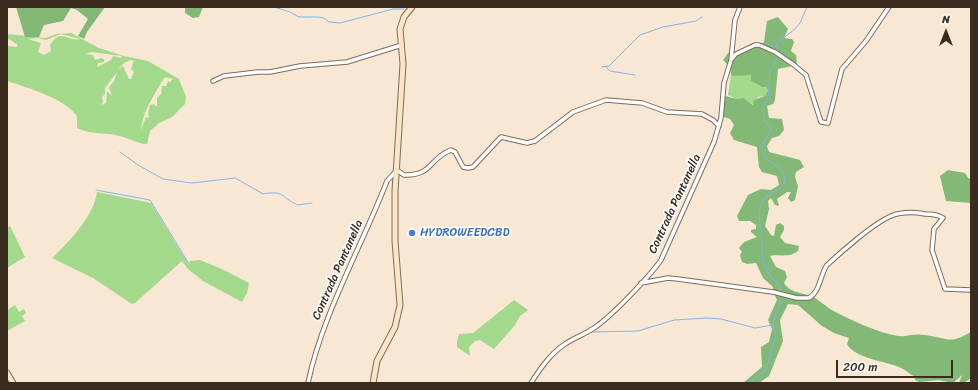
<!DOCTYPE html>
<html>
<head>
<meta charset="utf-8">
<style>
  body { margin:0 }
  #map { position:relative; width:978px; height:390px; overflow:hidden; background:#f7e7d3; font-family:Sriracha,sans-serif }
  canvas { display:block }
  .frame { position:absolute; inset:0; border:8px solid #3b2a1e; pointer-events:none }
  .north { position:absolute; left:926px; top:12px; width:40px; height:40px; -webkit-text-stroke:3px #fff; paint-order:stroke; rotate:0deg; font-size:11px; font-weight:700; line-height:16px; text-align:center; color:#3b2a1e }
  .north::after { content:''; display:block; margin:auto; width:14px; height:18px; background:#3b2a1e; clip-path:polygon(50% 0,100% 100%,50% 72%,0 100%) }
  .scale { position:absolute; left:836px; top:360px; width:117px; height:18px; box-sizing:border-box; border:2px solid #3b2a1e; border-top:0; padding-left:5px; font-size:12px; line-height:14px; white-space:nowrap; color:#3b2a1e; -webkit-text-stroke:3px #fff; paint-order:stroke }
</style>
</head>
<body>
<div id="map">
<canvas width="978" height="390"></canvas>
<div class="frame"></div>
<div class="north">N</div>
<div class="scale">200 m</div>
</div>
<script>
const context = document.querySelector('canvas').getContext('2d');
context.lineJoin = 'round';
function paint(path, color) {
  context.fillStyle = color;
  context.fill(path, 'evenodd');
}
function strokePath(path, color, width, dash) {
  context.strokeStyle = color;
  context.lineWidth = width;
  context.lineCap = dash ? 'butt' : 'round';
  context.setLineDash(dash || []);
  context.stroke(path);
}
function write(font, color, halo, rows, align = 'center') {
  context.font = font + ' Sriracha,sans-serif';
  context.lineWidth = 3.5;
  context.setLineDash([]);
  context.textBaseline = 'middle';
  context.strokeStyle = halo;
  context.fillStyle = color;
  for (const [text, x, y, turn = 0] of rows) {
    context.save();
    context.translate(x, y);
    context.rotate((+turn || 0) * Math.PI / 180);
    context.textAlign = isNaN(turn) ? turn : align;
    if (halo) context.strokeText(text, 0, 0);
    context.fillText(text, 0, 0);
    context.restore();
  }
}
const green = new Path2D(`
  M71 33 99 48 124 56 148 61 179 79 186 97 185 104 172 117 159 123 150 131 147 144C138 144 129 138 120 136 106 132 91 135 77 128V116C64 98 28 88 7 81V46L17 47 18 45 9 39 7 40V34L45 38 57 34ZM61 34 80 39C67 42 61 27 50 45L51 51 44 55 38 52 41 43 28 39 38 38 46 40ZM91 52 122 56 121 58 113 56 111 60 97 67 98 63 104 62V59L101 58 95 60 93 55 85 54ZM130 60 134 61 131 69 134 72 131 79H129L123 66 118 70 124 63ZM117 72 114 81 109 87 112 96 107 91 106 103 101 105 103 102 102 97 105 94V88ZM165 77 173 79 170 82 168 81 166 86H162L161 94 157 98V107L154 104 150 105 148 113 149 118 146 117 141 130C142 113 156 91 165 77Z
  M748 74 751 75V81L762 87H766L768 90 765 96 758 97 754 105 744 98 736 99 728 95 731 75 733 76Z
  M97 192 151 203 189 265 190 261 200 260 224 270 249 283 247 293 242 302 203 281 189 270 182 261 135 303 132 304 93 278 52 258C69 242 94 216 97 192Z
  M10 226 25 257 7 268V228Z
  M514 300 528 310 520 316 515 325 494 349 480 340 475 341 469 347 470 356 457 347V342L459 334 473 333Z
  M15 305 19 312 24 309 26 313 22 316 25 321 7 331V310Z`);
const forest = new Path2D(`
  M16 7H105L87 32 84 39 78 36 88 19 77 10 71 8 63 21 44 25 39 37H25Z
  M185 7H203L199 17 193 18 185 13Z
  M778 17 788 29 784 38 792 39 794 42 791 51 796 55 797 65 778 69 775 100 773 104 767 106 769 118 782 119 784 130 779 136 772 138 767 146 769 152 800 160 804 167 796 172 795 177 798 186 795 200 791 202 788 198 791 192H787L777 199 779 206 775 205 771 198 768 201 769 209 765 226 771 235 774 236 776 225 780 223 784 226V230L780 237 785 243 799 246 798 251C790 258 779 254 770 256L776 267 785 271 787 277 784 283C791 294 803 292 813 297 819 300 824 305 830 309 850 320 876 332 898 336 906 337 915 333 925 335 949 338 948 345 971 332V378L964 383H959L962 375 953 383 939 380 919 382 915 380 914 376C909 374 906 370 901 368 887 361 855 359 847 344L849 338 834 333 822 326 798 305 788 304 780 320 783 341 769 376 759 383H743L762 367 761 347 769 342 772 329 768 320 777 300 773 291V287L763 278 756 263 747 264 742 262 740 255 742 252 739 248 744 242 757 237 751 232V230L756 229V225L750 221H739L737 216 748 195 761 189 771 190 779 185 777 176 762 172 759 167 757 147 734 140 730 133 734 125 730 119 724 117 722 95 736 99 744 98 753 105 754 100 765 96 768 90 766 87H762L751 81V75L733 76 731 75 730 67 723 60 729 52 733 56C741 50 748 42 759 46L764 42 767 21Z
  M948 170 965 173 968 178 971 179V203L946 201 940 176Z`);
const stream = new Path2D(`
  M274 7 290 12 299 17H318L324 18 329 22 340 23 393 9H404
  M779 53 776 44 795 29 800 23 807 7
  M778 56 770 71 768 98 763 108 764 119 771 130 762 145C763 150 764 156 767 159 773 166 785 168 785 179 785 190 772 191 766 197 755 209 761 226 762 241 762 250 761 258 765 267 770 277 778 283 783 292
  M602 67 609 66 640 35 663 27 696 21 702 17
  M606 67 610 71 635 75
  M120 152 138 165 163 179 192 183 235 178 263 194C285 190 280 197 298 205L312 203
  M96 190 150 200 189 264
  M591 332 638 331 674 320 707 318 721 319 755 328 773 325
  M748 383 766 370 776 335 773 325 774 319 782 298`);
const street = new Path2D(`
  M731 60 735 20 740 7
  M213 81 224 76 258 72H270L300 66 347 62 402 45
  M641 283 668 278 678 279 773 292 797 298H809C820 292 820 275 827 265 841 252 874 223 891 216 901 212 914 212 925 214 931 214 937 214 943 218L934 229 932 250 945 289 971 290
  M308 383C322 315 362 246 387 181L397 170 404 175C433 176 429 158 451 150L455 152 463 167 468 168 473 167 501 137 527 143 535 141 573 112 606 100 642 103 667 112 702 114 713 120 719 126
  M531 383C540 369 550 354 565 344 574 338 585 334 594 328 612 316 649 277 661 260L714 142 721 118 724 83 731 60 736 54 755 45H759L775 52 794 65 806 75 821 122 828 123 842 69 866 41 889 7`);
const secondary = new Path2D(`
  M7 373 13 383
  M373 383 377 361 395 327 400 305 395 241V191L403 64 400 29 404 17 412 7`);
const markers = [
  [412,233,4,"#3f7fe0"]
];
const streetNames = [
  ["Contrada Pantanella",675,204,-65],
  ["Contrada Pantanella",338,270,-66]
];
const shopNames = [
  ["HYDROWEEDCBD",420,233]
];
paint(green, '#a3d98a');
paint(forest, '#82b976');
strokePath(stream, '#83b3ee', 1);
strokePath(street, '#7d6c5d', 5.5);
strokePath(secondary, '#7d6c5d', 7);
strokePath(street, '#fff', 3.5);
strokePath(secondary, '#fce5c4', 5);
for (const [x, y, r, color] of markers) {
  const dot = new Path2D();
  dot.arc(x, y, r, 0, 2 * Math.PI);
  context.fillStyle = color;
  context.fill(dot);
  strokePath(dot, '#fff', 1.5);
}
write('12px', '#3b2a1e', '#fff', streetNames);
write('12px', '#366cbe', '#fff', shopNames, 'left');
</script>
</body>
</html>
